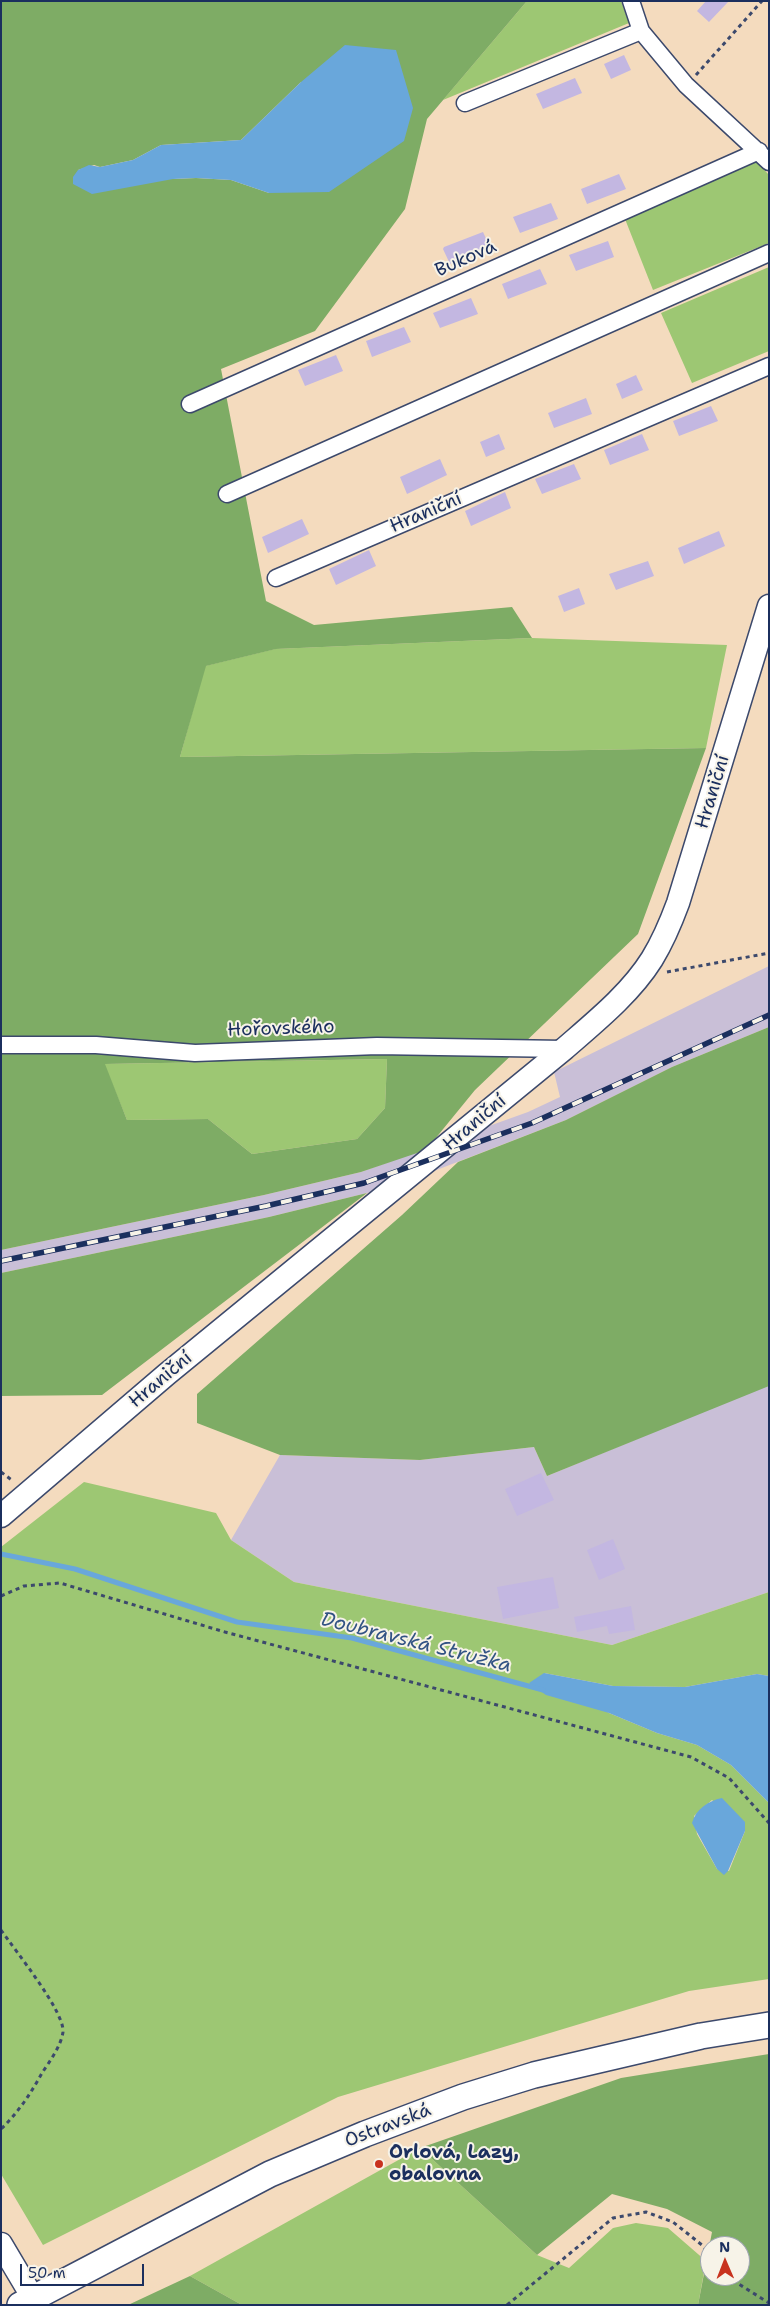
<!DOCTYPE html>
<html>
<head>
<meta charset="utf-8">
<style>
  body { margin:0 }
  #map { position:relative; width:770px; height:2306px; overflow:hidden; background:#f4dbbe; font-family:"Shantell Sans",sans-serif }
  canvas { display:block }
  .frame { position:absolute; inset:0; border:2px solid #1b2f5e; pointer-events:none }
  .north { position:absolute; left:700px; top:2236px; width:50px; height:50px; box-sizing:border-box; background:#f7f3e8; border:1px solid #9fa5b1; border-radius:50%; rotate:359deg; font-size:14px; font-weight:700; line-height:20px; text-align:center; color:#1b2f5e }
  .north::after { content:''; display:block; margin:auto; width:18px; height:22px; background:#c8321e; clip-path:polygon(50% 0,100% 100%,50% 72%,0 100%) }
  .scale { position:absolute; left:20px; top:2264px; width:124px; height:22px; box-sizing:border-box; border:2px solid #1b2f5e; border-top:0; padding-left:6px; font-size:15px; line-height:18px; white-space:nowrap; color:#1b2f5e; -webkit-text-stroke:4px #f7f3e8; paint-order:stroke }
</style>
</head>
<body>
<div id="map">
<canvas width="770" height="2306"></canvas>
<div class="frame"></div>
<div class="north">N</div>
<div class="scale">50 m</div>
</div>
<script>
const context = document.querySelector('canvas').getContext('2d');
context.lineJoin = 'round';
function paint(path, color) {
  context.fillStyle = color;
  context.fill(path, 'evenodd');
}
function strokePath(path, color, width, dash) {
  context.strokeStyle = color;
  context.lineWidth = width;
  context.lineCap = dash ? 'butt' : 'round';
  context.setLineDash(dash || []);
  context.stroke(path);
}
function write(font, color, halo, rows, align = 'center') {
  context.font = font + ' "Shantell Sans",sans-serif';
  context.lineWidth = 4;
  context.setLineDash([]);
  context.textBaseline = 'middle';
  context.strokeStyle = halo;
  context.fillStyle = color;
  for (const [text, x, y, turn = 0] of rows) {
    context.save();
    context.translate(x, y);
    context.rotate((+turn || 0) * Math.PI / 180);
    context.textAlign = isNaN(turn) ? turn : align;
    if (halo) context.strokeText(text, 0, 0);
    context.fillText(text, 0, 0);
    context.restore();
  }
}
const industrial = new Path2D(`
  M769 966V1027L672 1067 566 1120 434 1171 367 1193 269 1217 1 1273V1250L264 1195 361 1172 528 1112 560 1097 554 1072Z
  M768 1385 769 1592 612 1645 294 1582 231 1540 280 1455 420 1460 534 1447 547 1476Z`);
const green = new Path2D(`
  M527 1H621L629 23 443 100Z
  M756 161 769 175V243L653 290 625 219Z
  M769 267V351L692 383 661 313Z
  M532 638 727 645 706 748 180 757 205 666 275 649Z
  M387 1059 385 1108 357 1139 252 1154 208 1119 127 1120 104 1064Z
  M84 1482 216 1513 231 1540 294 1582 612 1645 769 1592V1676L757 1674 685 1687 613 1686 544 1673 609 1713 657 1733 697 1745 731 1765 769 1803V1979L689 1991 338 2097 43 2245 1 2174V1547ZM712 1800 745 1831 729 1871 717 1869 697 1834 694 1816Z
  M420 2148 537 2255 569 2268 613 2228 636 2223 668 2228 706 2261 698 2305H242L190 2276Z`);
const forest = new Path2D(`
  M1 1H527L427 119 405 209 315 331 221 369 266 601 314 625 512 607 532 638 276 649 206 666 180 757 706 748 638 934 475 1090 426 1150 361 1172 264 1195 1 1250ZM301 82 269 193 231 180 196 178 173 179 78 170 94 165 100 167 133 160 161 145 241 140ZM387 1059 385 1108 357 1139 252 1154 208 1119 127 1120 105 1064Z
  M769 1027V1386L547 1476 534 1447 420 1460 280 1455 197 1423V1394L402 1215 458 1162 566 1120 672 1067Z
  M367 1193 102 1395 1 1396V1273L269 1217Z
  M769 2054V2305H698L712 2232 667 2209 612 2194 537 2255 420 2148 621 2078ZM710 2246H740V2276H710Z
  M190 2276 242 2305H128Z`);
const water = new Path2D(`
  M345 45 396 50 413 108 404 141 329 192 269 193 231 180 196 178 173 179 92 194 73 184V177L78 170 89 165 100 167 133 160 161 145 241 140 301 82Z
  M544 1673 613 1686 685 1687 757 1674 769 1676V1803L731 1765 697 1745 657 1733 609 1713 546 1695 529 1683Z
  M722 1798 745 1822V1831L728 1871 724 1875 717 1869 692 1823C696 1809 708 1801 722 1798Z`);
const stream = new Path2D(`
  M1 1554 75 1569 237 1622 352 1638 543 1690`);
const building = new Path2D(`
  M706 1H729L709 22 697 11Z
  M624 55 631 70 611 79 604 64Z
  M575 78 582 93 543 109 536 94Z
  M619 174 626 189 587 204 581 189Z
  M551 203 558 219 520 233 513 217Z
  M483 232 490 247 450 264 443 249 444 247Z
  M608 241 614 257 576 271 569 255Z
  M540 269 547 284 508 299 502 284Z
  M471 298 478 314 440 328 433 313Z
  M404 327 411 342 372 357 366 341Z
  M336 355 343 371 305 386 298 370Z
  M636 375 643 390 622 399 616 384Z
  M586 398 592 414 554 428 548 413Z
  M711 406 718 421 679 436 673 421Z
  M499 434 505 449 486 457 480 442Z
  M642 434 649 450 610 465 604 450Z
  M440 459 447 475 407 494 400 477Z
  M574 464 581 479 542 494 535 479Z
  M505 492 511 508 471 526 465 511Z
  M302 519 309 534 268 553 262 537Z
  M719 531 725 546 684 564 678 548Z
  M369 550 376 566 336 585 329 569Z
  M648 561 654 576 616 590 609 574Z
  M579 588 585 604 564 612 558 596Z
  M541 1473 554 1500 517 1516 505 1489Z
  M613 1539 625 1569 599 1580 587 1550Z
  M553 1577 559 1608 503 1619 497 1587Z
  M631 1606 635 1630 609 1634 607 1626 577 1632 574 1617Z`);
const path = new Path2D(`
  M696 75 762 1
  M667 972 769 953
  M1 1472 13 1481
  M1 1596 24 1586 60 1583 225 1632 691 1757 729 1778 769 1823
  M1 1930C14 1949 65 2012 63 2032 61 2046 50 2061 42 2073 31 2093 18 2113 1 2129
  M726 2276 769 2303
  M507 2305 613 2218 646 2212 673 2222 702 2245 710 2256`);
const minor = new Path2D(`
  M631 1 641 31 686 85 769 162
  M465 103 641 31
  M190 404 759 151
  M227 494 769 253
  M276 578 769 366
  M1 1045H96L195 1053 377 1046 564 1049`);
const secondary = new Path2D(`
  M1 1516 167 1374 564 1049C595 1022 630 994 652 959 663 941 671 922 678 903L769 606
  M1 2244 33 2298`);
const primary = new Path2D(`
  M20 2305 270 2174 365 2134 463 2097 534 2075 701 2036 769 2025`);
const rail = new Path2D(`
  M1 1261 266 1206 364 1183 532 1123 769 1015`);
const markers = [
  [379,2164,5,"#c8321e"]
];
const streetNames = [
  ["Buková",466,259,-24],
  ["Hraniční",426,513,-23],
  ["Hraniční",713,792,-73],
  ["Hořovského",281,1029,-2],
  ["Hraniční",475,1123,-40],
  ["Hraniční",161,1380,-40],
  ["Ostravská",388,2126,-21]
];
const poiNames = [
  ["Orlová, Lazy,",389,2153],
  ["obalovna",389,2175]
];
const waterNames = [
  ["Doubravská Stružka",416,1643,14]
];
paint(industrial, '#c9bfd7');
paint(green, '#9dc773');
paint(forest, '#7eac65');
paint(water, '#69a7db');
strokePath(stream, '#69a7db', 5);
paint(building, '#c3b7e1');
strokePath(minor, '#3c496c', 19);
strokePath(secondary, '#3c496c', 25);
strokePath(primary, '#3c496c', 28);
strokePath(path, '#3c496c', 3, [4, 4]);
strokePath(minor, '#fff', 16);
strokePath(secondary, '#fff', 22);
strokePath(primary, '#fff', 25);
strokePath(rail, '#1b2f5e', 5.5);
strokePath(rail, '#f7f3e8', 4, [11]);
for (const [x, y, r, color] of markers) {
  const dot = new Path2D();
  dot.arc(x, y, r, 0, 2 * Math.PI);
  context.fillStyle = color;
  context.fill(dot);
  strokePath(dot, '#f7f3e8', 2);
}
write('19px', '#1b2f5e', '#f7f3e8', streetNames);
write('bold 19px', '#1b2f5e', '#f7f3e8', poiNames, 'left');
write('italic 20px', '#325384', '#f7f3e8', waterNames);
</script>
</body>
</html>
